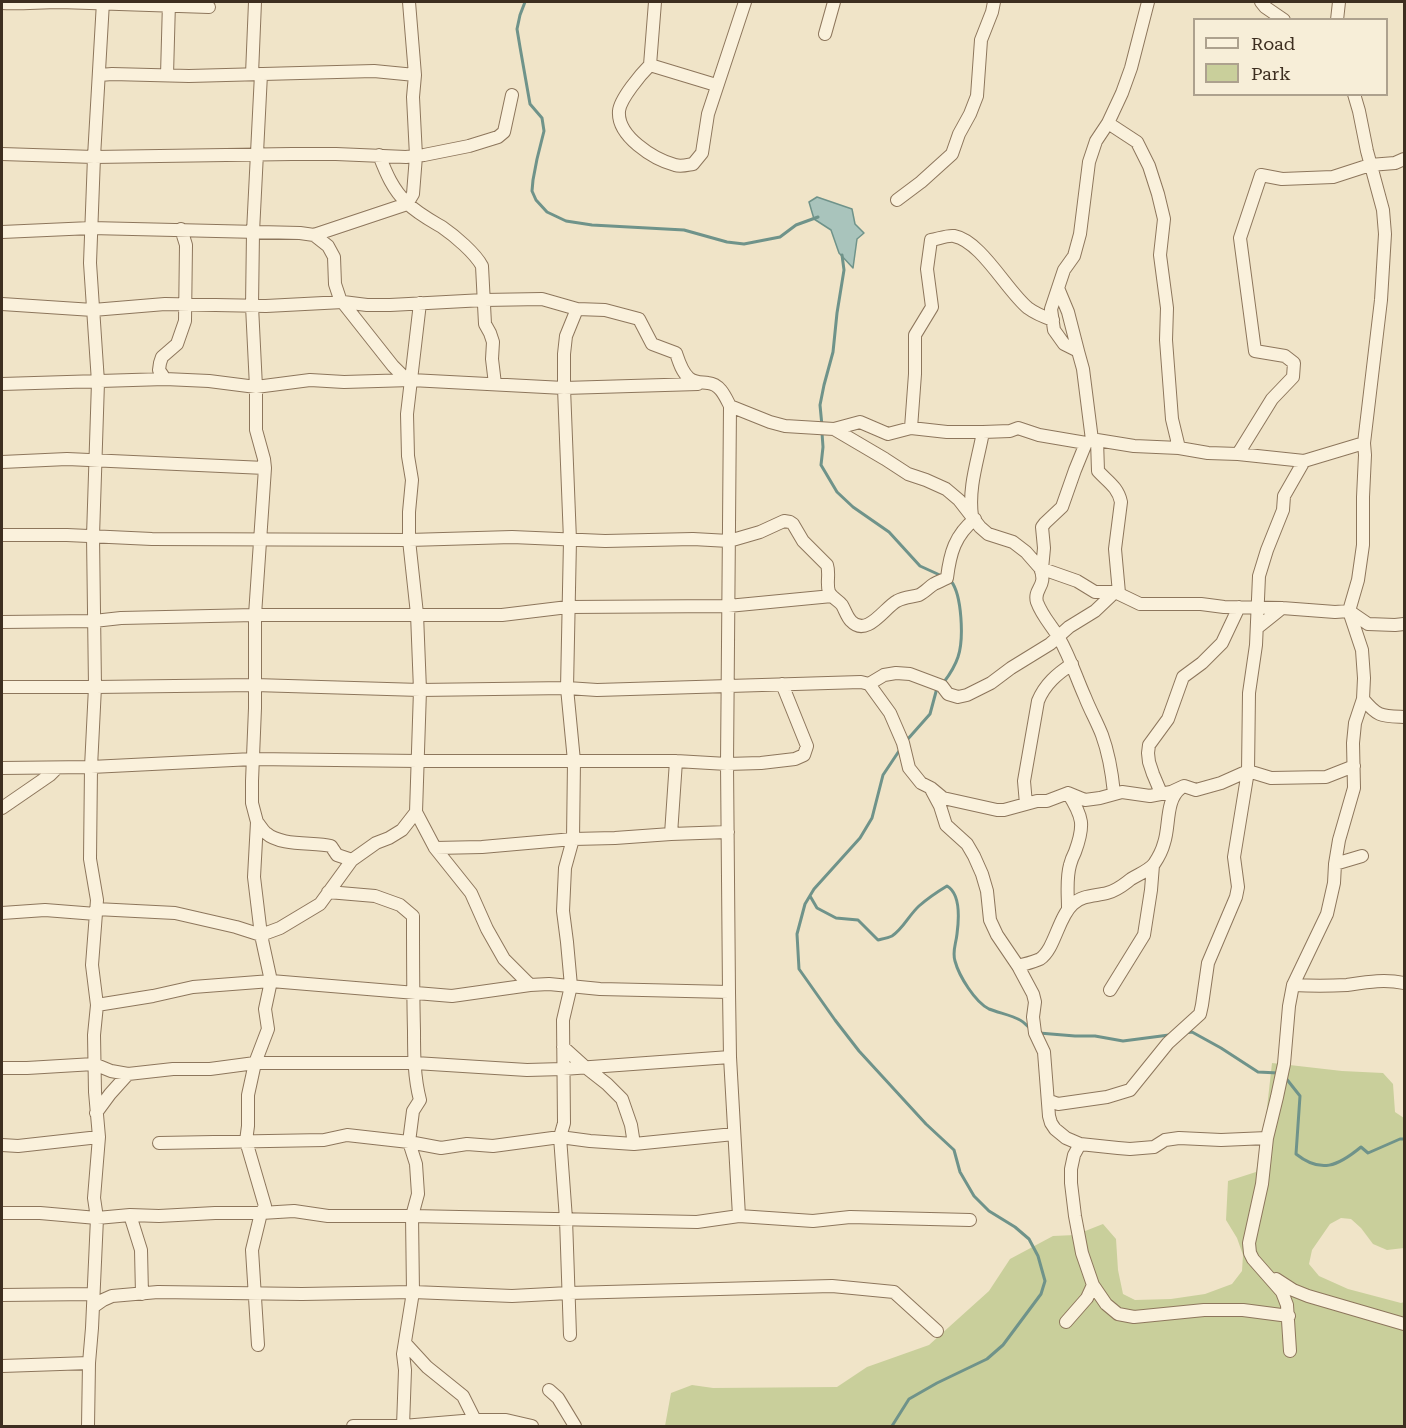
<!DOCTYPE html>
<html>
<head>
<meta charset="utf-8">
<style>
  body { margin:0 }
  #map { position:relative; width:1406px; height:1428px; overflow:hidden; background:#f0e4c8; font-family:"Roboto Serif",serif }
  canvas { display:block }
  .frame { position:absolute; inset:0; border:3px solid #3d2e20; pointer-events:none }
  .legend { position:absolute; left:1193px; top:18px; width:195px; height:78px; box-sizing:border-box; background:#f7eed8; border:2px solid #ada18e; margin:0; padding:8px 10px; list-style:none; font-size:18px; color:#3d2e20 }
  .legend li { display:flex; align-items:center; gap:12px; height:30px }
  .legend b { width:30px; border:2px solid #ada18e }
</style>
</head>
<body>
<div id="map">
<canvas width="1406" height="1428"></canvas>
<div class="frame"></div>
<ul class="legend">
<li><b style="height:8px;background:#faf1dc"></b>Road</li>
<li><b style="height:16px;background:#c9cf9b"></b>Park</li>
</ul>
</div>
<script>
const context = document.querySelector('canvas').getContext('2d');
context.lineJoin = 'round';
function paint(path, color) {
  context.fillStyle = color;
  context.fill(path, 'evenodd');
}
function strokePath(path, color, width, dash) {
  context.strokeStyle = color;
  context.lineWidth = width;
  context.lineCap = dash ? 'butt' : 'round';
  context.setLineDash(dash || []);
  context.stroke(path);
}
const green = new Path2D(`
  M1272 1063 1342 1071 1383 1073 1393 1084 1395 1112 1404 1118V1248L1387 1250 1373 1244 1361 1228 1351 1219 1341 1218 1330 1224 1312 1250 1309 1264 1319 1276 1348 1289 1401 1303 1404 1302V1426H665L671 1393 692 1385 713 1388 837 1387 867 1367 929 1345 989 1291 1010 1259 1053 1236 1075 1235 1103 1224 1116 1239 1118 1270 1123 1294 1135 1300 1171 1299 1205 1294 1232 1284 1242 1271 1243 1255 1237 1238 1226 1220 1228 1181 1256 1172 1266 1117Z`);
const water = new Path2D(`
  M817 197 852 209 855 224 864 233 857 239 853 268 839 253 831 230 814 219 809 202Z`);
const stream = new Path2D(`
  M525 2 520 15 517 29 520 47 530 104 542 118 544 131 537 159 533 180 532 191 536 200 547 212 566 221 592 225 684 230 727 242 744 244 780 237 796 225 818 217
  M822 426 820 405 824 385 833 352 837 313 844 270 842 255
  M822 433 823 447 821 465 837 492 853 507 889 532 920 566 942 576
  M944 682C950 674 955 666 958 657 964 639 962 595 951 581
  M907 740 930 714 937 688
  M810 896 817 908 836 918 858 920 878 940C882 939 888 938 892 936 903 929 909 915 919 906 927 899 937 892 947 886 961 894 959 919 957 934 956 944 952 951 955 961 959 976 975 1002 989 1009 999 1013 1011 1015 1020 1020 1024 1022 1027 1026 1031 1029
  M1039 1033 1075 1036H1095L1123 1041 1169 1035
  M1185 1033 1192 1032 1221 1048 1258 1072 1278 1073
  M1285 1077 1300 1096 1296 1154C1321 1174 1338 1166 1361 1147L1368 1153 1400 1139H1404
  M892 1426 909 1399 937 1383 987 1359 1003 1345 1041 1294 1045 1281 1038 1256 1029 1239 1015 1227 989 1211 974 1196 960 1172 954 1150 926 1124 859 1051 835 1020 799 969 797 934 805 904 814 889 860 838 872 818 883 775 901 748`);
const minor = new Path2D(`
  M655 2 650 65 716 85
  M1261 2 1265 7 1284 20
  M2 3C21 4 40 2 60 2L209 7
  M1337 20 1339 2
  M825 34 834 2
  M650 65C641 74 620 99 619 111 617 136 653 159 675 165 681 167 687 165 693 164L702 153 708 114 745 2
  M252 74 255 2
  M100 75 112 74 189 76 374 71 415 75
  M167 75 169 2
  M1108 123 1137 142 1149 166 1158 194 1164 219 1160 255 1167 308 1166 340 1172 419 1179 448
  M2 154 94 157 292 154H336L406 157 424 155 469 146 498 137 504 132 512 95
  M379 155C386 173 393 190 407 203 417 213 430 220 442 227 455 236 475 253 482 266L485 324 490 333 493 342 492 359 495 384
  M897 200 921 182 952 154 959 134 970 114 977 96 981 40 992 12 994 2
  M2 232 91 228 300 233 314 235 328 246 334 257 335 284 340 299 393 366 402 375 411 380
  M314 235 407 204 413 194 416 156 413 97 415 75 409 2
  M1058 288 1068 312 1078 351
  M420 303 407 414 408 456 412 480 409 512V540L417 614 420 690 416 812 435 848 471 893 487 929 504 959 530 985
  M2 304 93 310 165 304 266 306 343 302 367 305H390L484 300 542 299 577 309 605 310 639 319 652 344 676 353C679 362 682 372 689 378 695 383 701 382 708 383 720 384 725 396 730 406L727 764 729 992 730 1057 739 1216
  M165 379 159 370 160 363 162 357 177 344 185 321 186 245 181 229
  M2 384 165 379 209 381 256 387 310 380 344 382 411 380 564 388 698 384
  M730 406 770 422 785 426 834 429 885 459 908 474 926 480 946 489 959 500 980 527 988 534 1013 542 1026 552 1040 568 1077 581 1095 592H1115L1140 604H1201L1224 607 1282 608 1335 612 1349 611 1368 624 1395 625 1404 624
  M911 428 915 374V335L932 307 927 269 931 240C938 239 947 235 954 236 981 241 1007 291 1028 308 1036 314 1044 317 1053 320
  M834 429 860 422 888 434 911 428 947 432H983L1010 431 1018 428 1039 435 1086 443 1092 440H1097L1134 446 1179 448 1208 453 1238 454 1304 461 1364 443
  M1092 440 1083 369 1078 351 1064 344 1054 330 1051 309 1064 270 1074 256 1080 234 1089 162 1096 141 1108 123 1122 93 1131 68 1148 2
  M1097 440 1098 471C1107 481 1118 487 1121 502L1115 549 1119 593
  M1238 454 1272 399 1293 377 1294 363 1285 356 1255 351 1240 238 1261 175 1282 179 1333 177 1370 165 1395 163 1404 159
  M2 462 67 459 265 468
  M972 516C968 487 978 460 983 432
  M2 535H67L152 539 409 540 512 537 605 541 693 539 729 541 760 532 784 521 790 522 793 524 803 541 827 565C830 574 826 583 829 592 832 598 838 600 842 605 845 610 847 617 851 621 867 638 885 607 897 601 904 597 912 597 919 595 925 592 929 587 934 584 938 582 943 580 947 578 950 553 955 535 975 519
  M1040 568C1048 587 1033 588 1037 602 1042 616 1052 626 1059 638 1070 657 1076 677 1085 697 1090 710 1097 722 1102 735 1109 754 1112 773 1114 793
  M1042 569 1044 548 1042 527 1045 523 1062 507 1075 470 1086 443
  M2 622 94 621 121 618 255 615H502L568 607 728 606 832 596
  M1257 628 1282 608
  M869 684 884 675 896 673 910 674 942 686 948 694 958 697 967 695 991 683 1011 668 1050 644 1069 627 1095 611 1115 592
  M2 687H95L255 685 420 690 567 688 597 690 861 682 869 684 890 713 903 743 909 768 921 783 931 788 943 798 997 810H1004L1037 801H1047L1068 793 1085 800 1100 798 1122 792 1150 796 1171 792 1184 786 1196 790 1221 783 1248 771 1271 778 1326 777 1354 766
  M1363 699C1378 717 1381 716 1404 717
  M2 768 91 767 253 759 418 761H676L727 764 761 763 795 759 804 755 807 746 782 684
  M932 791 940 806 946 825 967 844 974 856 982 874 987 891 990 920 997 935 1018 966 1033 994 1035 1002 1033 1017 1035 1033 1044 1052 1049 1116 1051 1123 1055 1129 1066 1138 1080 1144 1118 1148 1130 1149 1154 1147 1165 1140 1179 1138 1221 1140 1267 1138
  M1161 793 1153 774 1149 762 1148 753 1149 745 1168 719 1183 677 1202 663 1222 643 1239 607
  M1026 804 1024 781 1038 701C1045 684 1057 674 1072 664
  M2 808 50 775 57 768
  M257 822C260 825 262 830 266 833 280 846 313 842 331 846L337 855 352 860
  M671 834 676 761
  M435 848 482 847 573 839 615 838 671 834 728 832
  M1335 864 1362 856
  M328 892 375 896 400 905 413 916C413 954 413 993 414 1031 414 1054 414 1077 420 1100L413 1111 409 1142 416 1164 418 1194 412 1216 697 1222 739 1216 813 1221 850 1217 970 1220
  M1068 908C1068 894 1066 879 1070 865 1071 861 1073 856 1075 852 1085 825 1083 817 1068 793
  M96 909 175 913 236 927 261 935 280 928 320 904 352 860 376 843 389 838 402 830 416 812
  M2 913 45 910 96 914
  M1018 966C1025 964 1034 962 1040 959 1055 949 1058 917 1073 904 1082 895 1096 896 1107 893 1118 890 1123 885 1131 879 1139 874 1148 871 1154 864 1158 858 1162 851 1164 843 1170 826 1165 800 1181 788
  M1293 985C1311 986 1329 986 1347 985 1367 982 1384 979 1404 983
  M1110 990 1144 935 1151 890 1153 865
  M97 1005 153 996 193 987 271 981 452 996 530 985 549 984 600 989 729 992
  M563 1047 584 1066 607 1084 622 1099 631 1125 634 1144 734 1134
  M2 1068H27L94 1064 111 1071 128 1074 173 1069H210L255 1063H415L527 1070 563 1069 730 1057
  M1048 1099 1050 1101 1058 1104 1107 1097 1130 1090 1168 1043 1200 1014 1202 1005 1208 963 1236 897 1238 887 1234 857 1248 771 1249 693 1256 645 1259 576 1267 550 1283 510 1284 496 1304 461
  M96 1113 110 1094 128 1074
  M159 1143 324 1140 347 1135 409 1142 441 1148 467 1144 493 1146 560 1137 590 1141 634 1144
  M1080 1144 1074 1155 1071 1169V1183L1075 1216 1082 1253 1093 1285 1106 1304 1118 1314 1134 1317 1204 1310H1243L1289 1316
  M2 1145 18 1146 99 1137
  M2 1213H40L97 1218 130 1215 159 1216 215 1213H261L294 1211 328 1216H412L413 1292 403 1354 405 1370 403 1426
  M130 1215 141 1250 142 1294
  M1276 1279 1293 1290 1308 1296 1404 1324
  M2 1295 93 1294
  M93 1307 103 1300 112 1296 158 1292 302 1294 413 1292 512 1296 569 1293 832 1286 894 1292 937 1331
  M1066 1322 1087 1298 1093 1285
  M570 1335 566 1219 560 1137 564 1123 563 1020 571 986 567 942 563 911 565 868 573 839 574 761 567 688 570 540 564 388V354L566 336 577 309
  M405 1343 427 1367 463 1396 475 1420
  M258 1345 252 1250 261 1213 265 1206 246 1141 248 1126V1095L255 1063 268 1029 265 1009 271 981 261 935 254 877 257 822 252 803V781L255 708V615L265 468 264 459 256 430V387L252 306 253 232 261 74
  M1290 1351 1287 1305 1282 1292 1253 1259 1250 1253 1249 1243 1262 1184 1267 1138 1277 1097 1284 1064 1289 1006 1293 985 1327 914 1334 883 1335 864 1339 840 1354 788 1353 743 1355 723 1363 699 1364 678 1362 650 1349 611 1358 580 1363 545V497L1365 455 1364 443 1381 300 1385 234 1383 210 1367 151 1359 111 1354 94
  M2 1366 89 1363
  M549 1390 558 1398 575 1426
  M88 1426 89 1363 92 1328 97 1218 94 1198 99 1137 95 1092 94 1035 97 1005 92 965 97 900 90 859 91 767 95 687 93 536 98 382 90 263 94 157 103 2
  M353 1426H403L475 1420H506L532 1426`);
paint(green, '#c9cf9b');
paint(water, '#a9c4bc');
strokePath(water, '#6f938a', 1.5);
strokePath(stream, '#6f938a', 3);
strokePath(minor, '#8d765c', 14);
strokePath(minor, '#faf1dc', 12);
</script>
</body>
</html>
